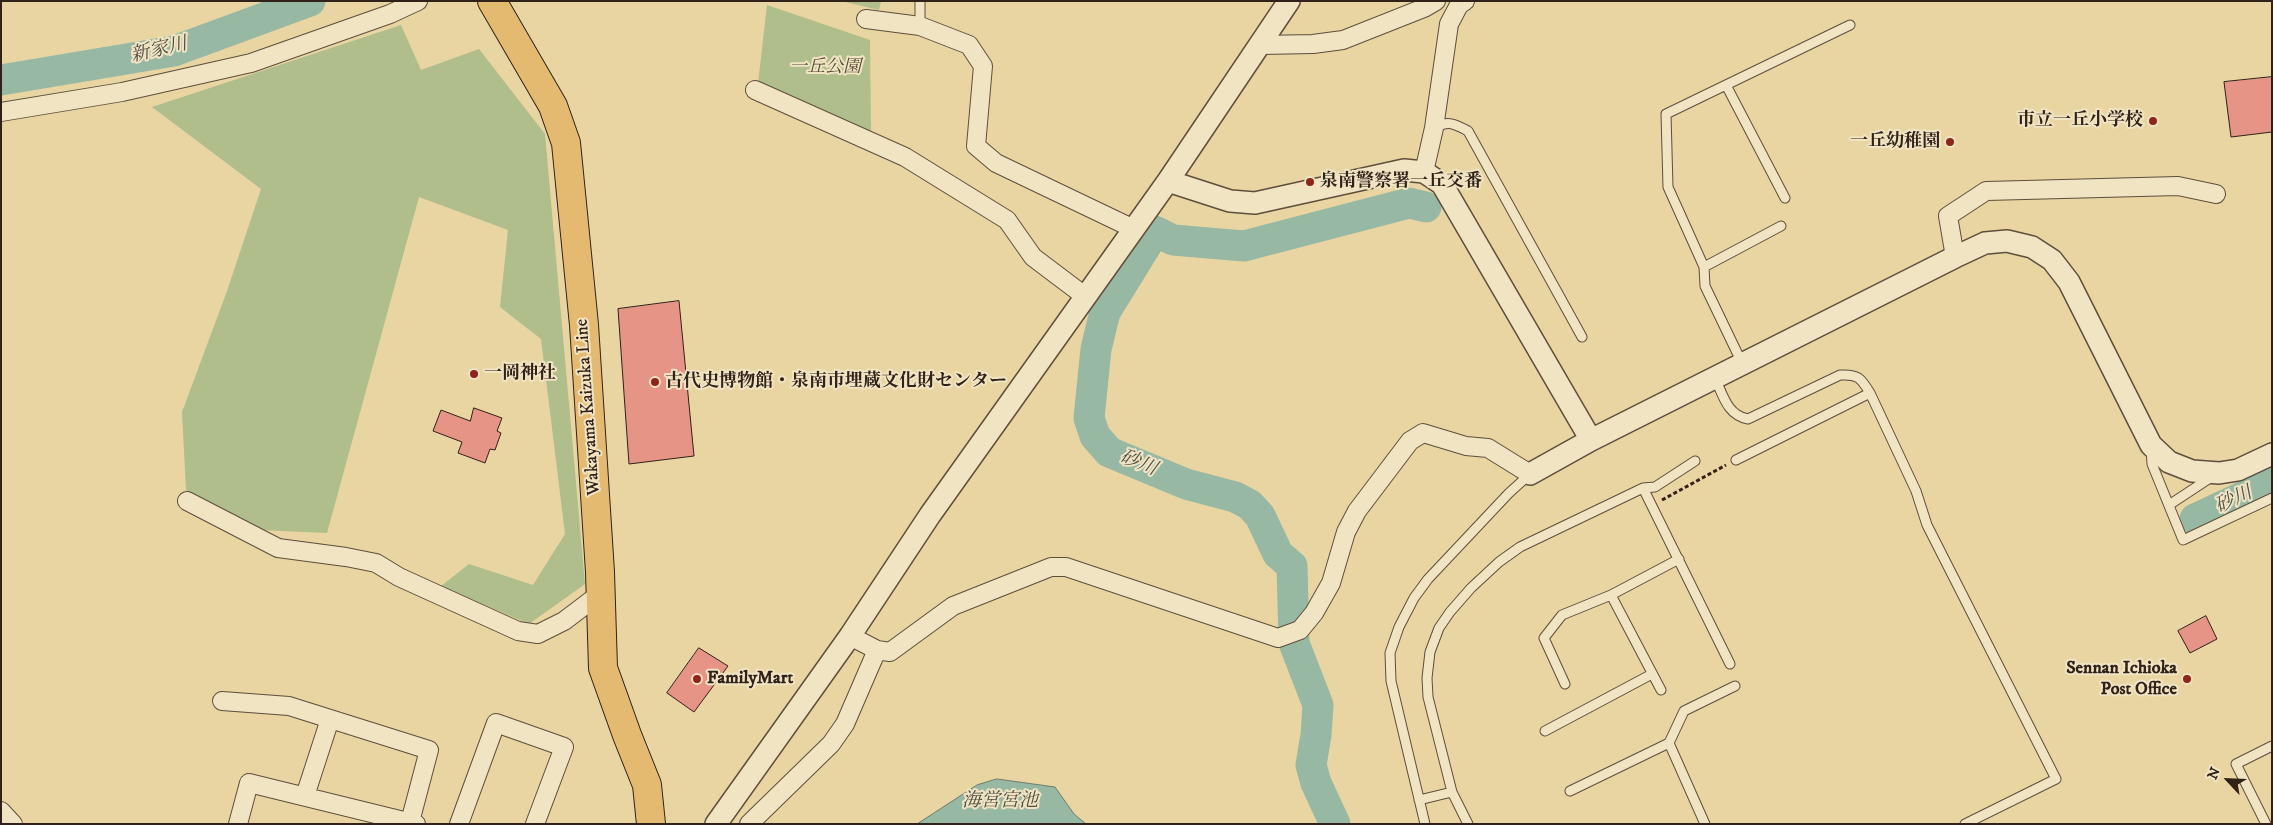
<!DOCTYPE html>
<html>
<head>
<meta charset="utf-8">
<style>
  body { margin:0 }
  #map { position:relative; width:2273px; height:825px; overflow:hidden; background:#e8d5a2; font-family:"IM FELL DW Pica",serif }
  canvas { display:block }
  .frame { position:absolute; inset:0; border:2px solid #302119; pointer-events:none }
  .north { position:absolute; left:2203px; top:755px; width:50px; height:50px; -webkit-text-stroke:4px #f0e4c3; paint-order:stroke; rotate:295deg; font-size:14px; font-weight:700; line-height:20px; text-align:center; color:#302119 }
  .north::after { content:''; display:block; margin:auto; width:18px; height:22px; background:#302119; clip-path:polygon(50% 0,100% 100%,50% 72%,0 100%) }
</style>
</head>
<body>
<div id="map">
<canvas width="2273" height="825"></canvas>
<div class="frame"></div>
<div class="north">N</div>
</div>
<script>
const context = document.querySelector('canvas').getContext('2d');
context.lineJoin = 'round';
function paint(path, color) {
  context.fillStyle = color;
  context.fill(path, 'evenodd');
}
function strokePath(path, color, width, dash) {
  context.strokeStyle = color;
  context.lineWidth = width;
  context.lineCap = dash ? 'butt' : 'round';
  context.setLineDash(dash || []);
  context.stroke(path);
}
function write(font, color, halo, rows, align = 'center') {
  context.font = font + ' "IM FELL DW Pica","Noto Serif JP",serif';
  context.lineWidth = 4;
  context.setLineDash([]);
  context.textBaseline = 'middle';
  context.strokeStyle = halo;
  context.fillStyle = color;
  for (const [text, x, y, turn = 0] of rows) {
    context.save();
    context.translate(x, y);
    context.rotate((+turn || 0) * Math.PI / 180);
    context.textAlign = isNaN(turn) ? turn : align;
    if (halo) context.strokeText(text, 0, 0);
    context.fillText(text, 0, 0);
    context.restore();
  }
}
const green = new Path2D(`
  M841 1H881L879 10Z
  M767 5 870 40 871 133 758 83Z
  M401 25 421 70 479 49 545 134 585 584 529 624 441 586 469 564 533 585 565 534 541 339 500 307 508 230 419 197 327 533 260 530 186 490 182 412 227 291 261 189 152 107Z`);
const water = new Path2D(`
  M997 779 1055 787 1074 814 1086 824H917L977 785Z`);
const river = new Path2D(`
  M1 80 174 51 310 1
  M2195 519 2272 483
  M1335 824 1316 783 1311 765 1316 735 1318 705 1294 643 1292 566 1278 554 1260 516 1250 505 1235 497 1186 484 1109 452 1095 436 1089 418 1096 349 1105 312 1155 231 1173 240 1244 246 1409 203 1426 207`);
const building = new Path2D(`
  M2272 77V132L2231 137 2224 82Z
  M679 301 694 456 629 464 618 309Z
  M474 408 502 418 497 431 501 433 495 450 490 449 485 463 458 453 462 442 433 431 441 410 470 421Z
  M2206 616 2217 639 2190 653 2178 631Z
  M699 648 728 666 694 712 667 693Z`);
const path = new Path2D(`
  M1662 500 1726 465`);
const service = new Path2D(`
  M920 26V1
  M1726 85 1785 198
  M1435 128C1448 120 1455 124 1468 131L1582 337
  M1704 267 1668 187 1666 114 1850 25
  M1742 363 1705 286 1704 267 1781 226
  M1715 378C1723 395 1727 415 1748 419L1840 375C1858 374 1861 378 1870 393
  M2151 449 2152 464 2183 540 2272 498
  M1736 460 1870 393 1916 491 1927 525 2056 779 1965 824
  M1643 488 1730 664
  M2169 505 2213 476
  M1611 595 1661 690
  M1565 684 1544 638 1562 615 1611 595 1679 559
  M1545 731 1652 674
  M1669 743 1684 711 1735 686
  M1570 791 1669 743 1705 824
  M1419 800 1452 792
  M1425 824 1391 681 1390 653 1399 627 1414 598 1428 579 1509 493 1530 474
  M1468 824 1452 792 1428 697 1427 678 1430 652 1439 628 1450 612 1471 588 1499 562 1520 547 1643 488 1655 487 1695 461
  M2266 824 2236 764 2272 746`);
const minor = new Path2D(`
  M866 19 920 26 969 45 983 66 976 146 996 163 1134 229
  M1261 45 1313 44 1343 40 1424 8 1436 1
  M755 90 905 157 1007 220 1033 257 1086 297
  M1 112 122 92 251 63 390 14 418 1
  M1424 172 1434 128 1449 24 1459 5 1465 1
  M1955 257 1948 216 1986 191 2178 186 2216 194
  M187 501 278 548 346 557 376 563 399 577 518 631 538 634 564 621 601 593
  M850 636 877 650 890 652 953 606 1051 567H1066L1278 638 1300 630 1314 613 1331 583 1346 532 1357 511 1410 441 1423 433 1466 446 1488 448 1530 474
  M222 701 289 706 429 750 410 822
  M305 796 330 719
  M1 811 13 824
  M238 824 249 783 416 824
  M459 824 496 723 564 747 535 824
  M749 824 831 744 845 724 877 650`);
const tertiary = new Path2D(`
  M1168 181 1230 201 1255 203 1404 170 1424 172 1442 184 1591 440
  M1530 474 1591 440 1955 257 1985 243 2007 241 2032 247 2052 260 2069 282 2151 445 2169 462 2192 471 2219 473 2238 470 2272 454
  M716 824 850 636 930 515 1168 181 1289 1`);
const primary = new Path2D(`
  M492 1 553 106 566 143 584 325 600 572 603 668 627 735 647 785 651 824`);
const markers = [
  [2153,121,5,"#8f2418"],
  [1950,142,5,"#8f2418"],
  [1310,182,5,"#8f2418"],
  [474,374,5,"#8f2418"],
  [655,382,5,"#8f2418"],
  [697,679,5,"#8f2418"],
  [2187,679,5,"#8f2418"]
];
const parkNames = [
  ["一丘公園",825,68]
];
const poiNames = [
  ["市立一丘小学校",2143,121,"right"],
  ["一丘幼稚園",1940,142,"right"],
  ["泉南警察署一丘交番",1320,182],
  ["一岡神社",484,374],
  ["古代史博物館・泉南市埋蔵文化財センター",665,382],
  ["Sennan Ichioka",2177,669,"right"],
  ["Post Office",2177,690,"right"],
  ["FamilyMart",707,679]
];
const streetNames = [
  ["Wakayama Kaizuka Line",589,407,-94]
];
const waterNames = [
  ["新家川",159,51,-13],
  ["砂川",1138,464,22],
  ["砂川",2234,501,-25],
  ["海営宮池",1000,802]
];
paint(green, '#afbe8a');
paint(water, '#97b9a4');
strokePath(water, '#6e7c6c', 1);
strokePath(river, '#97b9a4', 31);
paint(building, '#e59486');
strokePath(building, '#302119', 1);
strokePath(service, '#5e4e3b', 11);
strokePath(minor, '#5e4e3b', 20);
strokePath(tertiary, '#5e4e3b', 24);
strokePath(primary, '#302119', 30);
strokePath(path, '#302119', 3, [4, 2.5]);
strokePath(service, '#f0e4c3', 9);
strokePath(minor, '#f0e4c3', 18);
strokePath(tertiary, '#f0e4c3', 21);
strokePath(primary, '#e4ba71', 28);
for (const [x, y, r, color] of markers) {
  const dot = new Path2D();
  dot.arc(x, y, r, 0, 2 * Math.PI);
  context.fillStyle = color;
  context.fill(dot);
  strokePath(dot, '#f0e4c3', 2);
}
write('italic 18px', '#504835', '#f0e4c3', parkNames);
write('bold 18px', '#302119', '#f0e4c3', poiNames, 'left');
write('18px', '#302119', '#f0e4c3', streetNames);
write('italic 19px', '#4f4f43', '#f0e4c3', waterNames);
</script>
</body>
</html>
